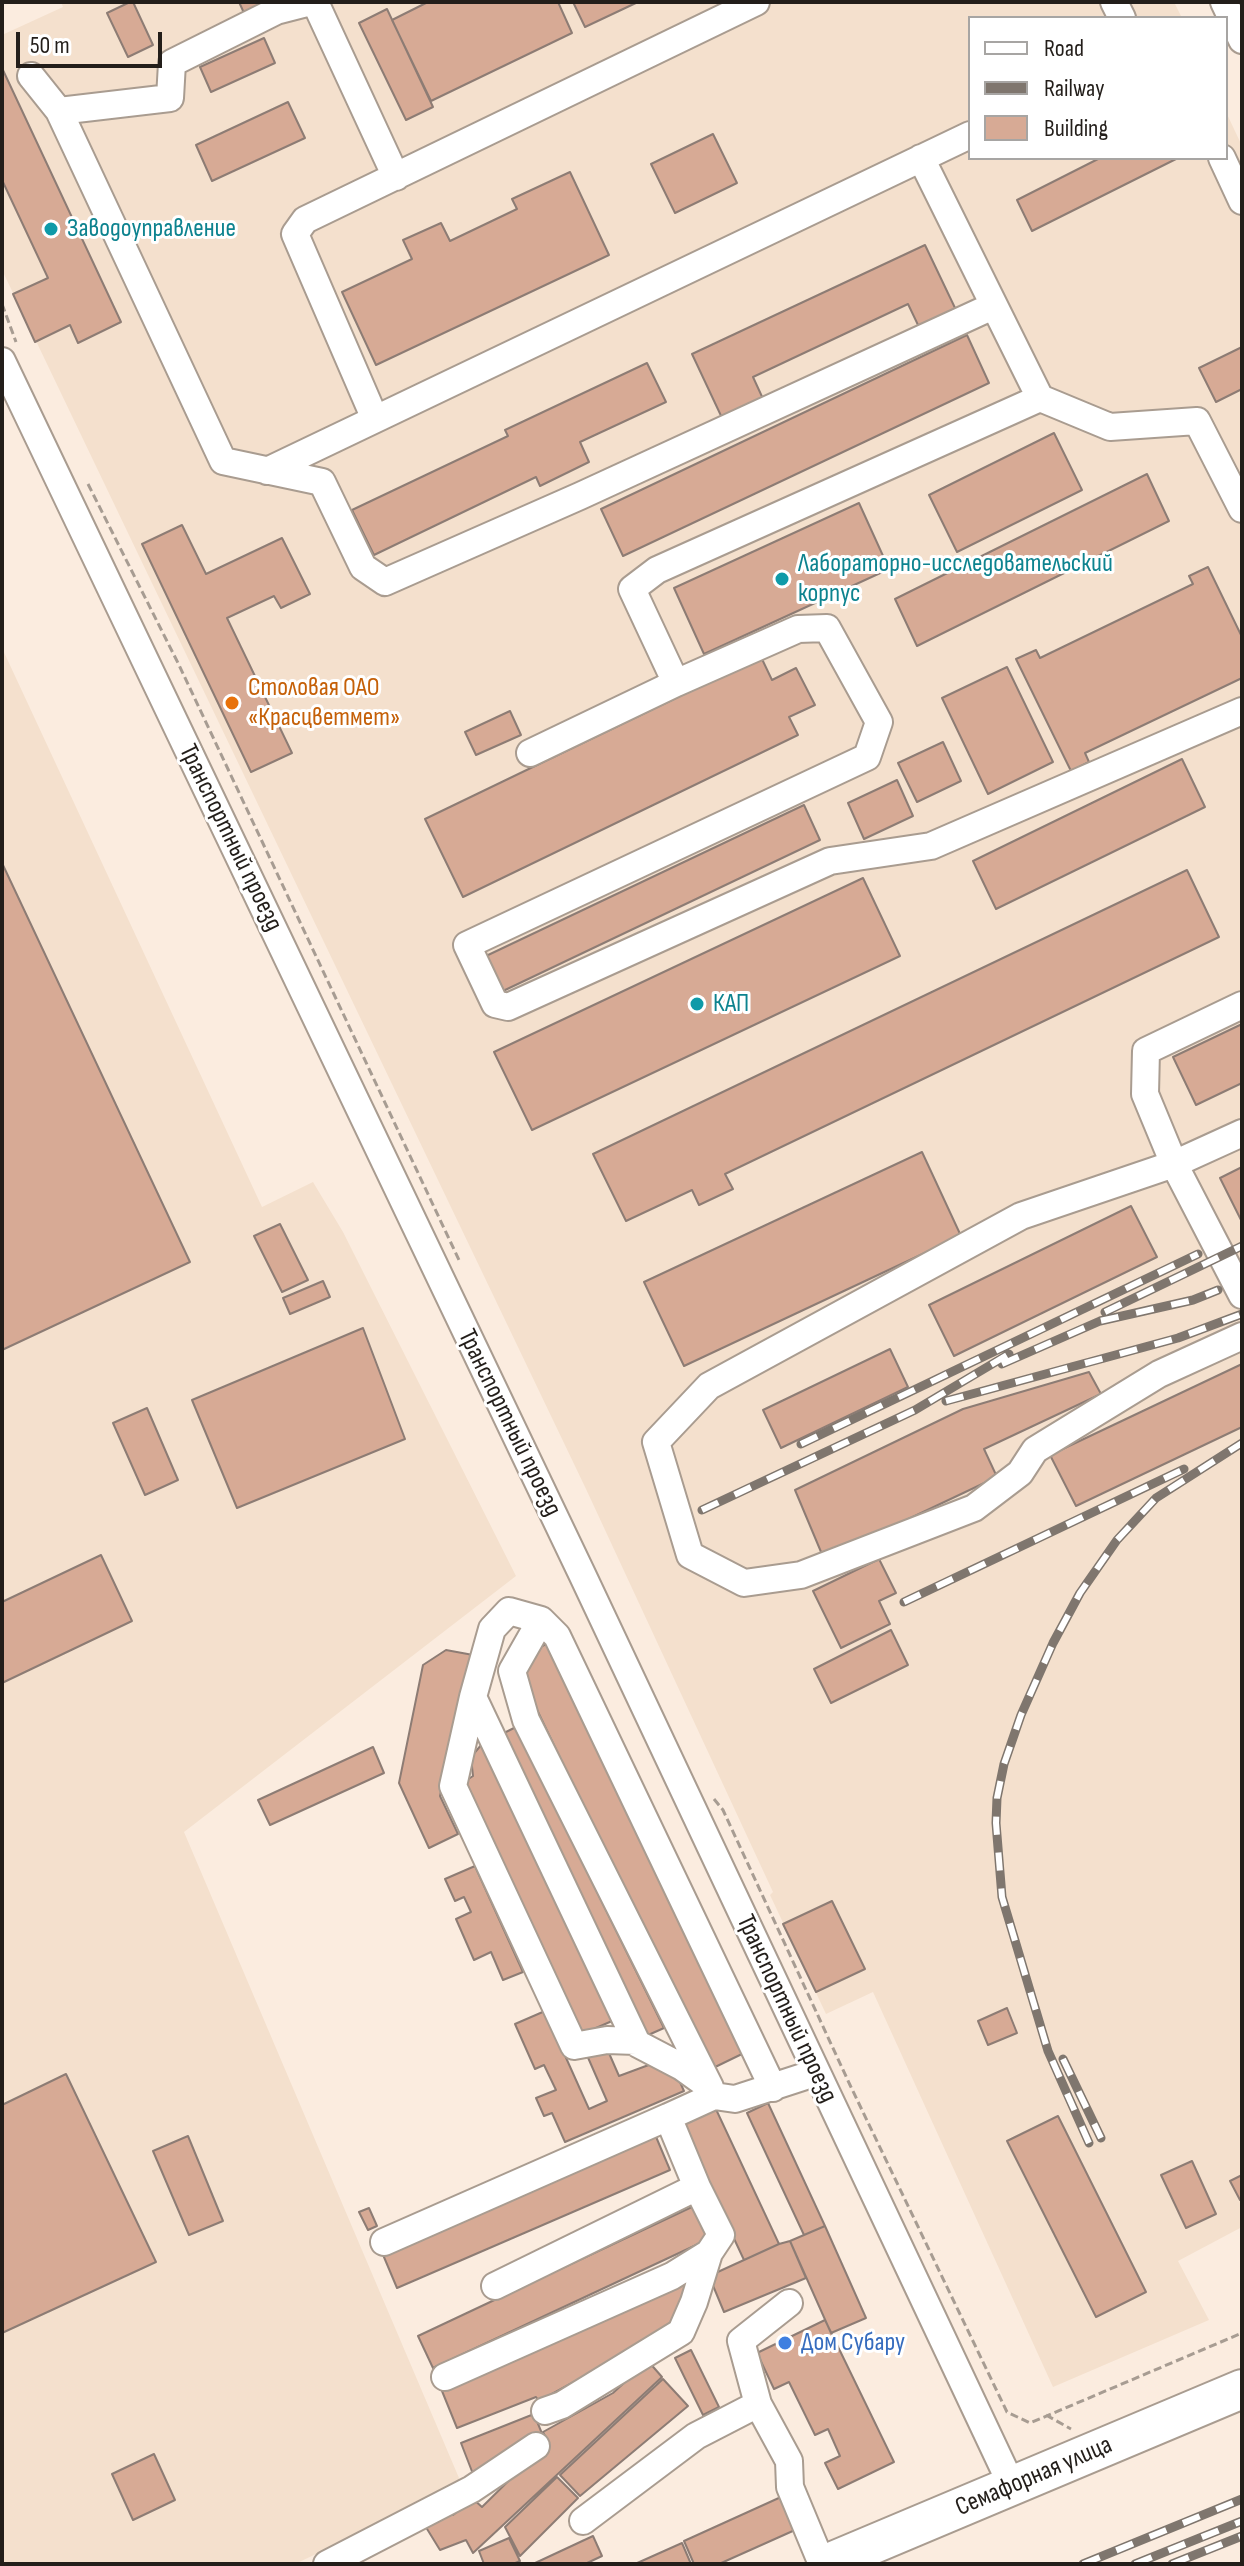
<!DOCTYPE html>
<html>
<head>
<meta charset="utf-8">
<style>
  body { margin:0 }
  #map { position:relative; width:1244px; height:2566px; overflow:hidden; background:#fbecdf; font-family:"Sofia Sans Condensed",sans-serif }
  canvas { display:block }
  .frame { position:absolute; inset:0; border:4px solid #231e1a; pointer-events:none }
  .legend { position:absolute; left:968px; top:16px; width:260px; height:144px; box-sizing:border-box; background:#fff; border:2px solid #a7a5a3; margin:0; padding:10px 14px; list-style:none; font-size:24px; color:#231e1a }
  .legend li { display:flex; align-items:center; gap:16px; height:40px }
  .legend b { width:40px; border:2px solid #a7a5a3 }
  .scale { position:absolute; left:16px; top:32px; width:146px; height:36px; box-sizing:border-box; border:4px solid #231e1a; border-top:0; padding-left:10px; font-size:24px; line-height:28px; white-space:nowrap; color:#231e1a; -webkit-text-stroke:6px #fff; paint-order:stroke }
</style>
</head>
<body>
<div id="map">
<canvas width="1244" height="2566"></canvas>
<div class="frame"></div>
<ul class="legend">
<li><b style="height:10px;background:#fff"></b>Road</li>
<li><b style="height:10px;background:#7f766e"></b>Railway</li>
<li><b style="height:22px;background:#d7aa95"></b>Building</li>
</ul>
<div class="scale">50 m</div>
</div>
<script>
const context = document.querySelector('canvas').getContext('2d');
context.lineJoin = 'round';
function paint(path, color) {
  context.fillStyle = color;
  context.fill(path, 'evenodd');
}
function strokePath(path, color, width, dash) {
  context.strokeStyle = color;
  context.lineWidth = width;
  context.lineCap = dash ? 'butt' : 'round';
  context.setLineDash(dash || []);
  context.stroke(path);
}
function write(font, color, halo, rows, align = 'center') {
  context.font = font + ' "Sofia Sans Condensed",sans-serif';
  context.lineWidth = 6;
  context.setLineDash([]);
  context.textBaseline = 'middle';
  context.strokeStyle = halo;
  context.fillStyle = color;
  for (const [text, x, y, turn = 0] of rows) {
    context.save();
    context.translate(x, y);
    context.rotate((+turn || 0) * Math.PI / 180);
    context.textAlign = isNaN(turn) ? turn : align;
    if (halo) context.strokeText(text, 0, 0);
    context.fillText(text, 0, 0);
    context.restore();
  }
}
const built = new Path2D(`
  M61 2H1174L1182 18H970V158H1226V112L1242 146V2227L1178 2261 1209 2320 1053 2387 873 1992 826 2014 770 1895 773 1892 586 1489 2 270V35L63 7Z
  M2 648 262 1207 313 1182 343 1232 516 1576 184 1832 462 2485 295 2564H2Z`);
const building = new Path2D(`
  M130 2H133L153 45 128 57 107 13Z
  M239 2H269L244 13Z
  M428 2H558L572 33 431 101 392 20Z
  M573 2H638L585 27Z
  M387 9 433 107 406 120 359 23Z
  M264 38 275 63 211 92 200 67Z
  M2 68 121 322 78 343 70 325 35 342 13 294 48 278 2 180Z
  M288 102 305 138 212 181 196 145Z
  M713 134 737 183 675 213 651 164Z
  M1100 158H1178L1032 231 1017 200Z
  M570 172 609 255 376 365 342 292 412 259 403 240 441 223 450 241 517 209 512 199Z
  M925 245 956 310 919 327 908 304 753 377 764 401 723 420 692 354Z
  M967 335 989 383 623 556 601 509Z
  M1242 347V389L1216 402 1199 368Z
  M647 363 666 402 580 442 589 462 540 486 536 477 374 555 352 510 508 436 505 430Z
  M1054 433 1082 490 957 552 929 495Z
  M1147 474 1169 521 917 646 895 599Z
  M859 503 889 569 704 654 674 588Z
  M182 525 206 574 282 538 310 594 281 608 274 596 227 618 292 753 251 772 142 544Z
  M1208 567 1242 637V678L1085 753 1089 762 1071 771 1016 659 1036 650 1040 658 1193 584 1189 576Z
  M761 657 772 680 796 668 815 705 789 717 798 735 463 897 425 819Z
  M1007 667 1053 762 988 794 942 698Z
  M510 711 521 735 476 755 465 732Z
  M943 742 961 781 917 802 898 763Z
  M1182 759 1205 807 996 909 973 861Z
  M897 780 913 816 864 839 848 803Z
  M804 805 820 840 503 991 486 956Z
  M2 863 190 1262 2 1350Z
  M1187 870 1219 937 725 1174 733 1189 699 1205 692 1190 626 1221 593 1154Z
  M863 878 900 956 532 1130 494 1052Z
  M1242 1024V1083L1196 1105 1173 1057Z
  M922 1152 961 1236 684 1366 644 1282Z
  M1242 1167V1222L1220 1178Z
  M1131 1206 1157 1257 954 1356 929 1305Z
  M280 1224 308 1280 282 1292 254 1236Z
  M323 1281 330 1297 290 1314 283 1298Z
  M363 1328 405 1439 237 1508 192 1400Z
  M890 1349 908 1387 781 1448 763 1410Z
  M1242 1364V1427L1076 1506 1050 1455Z
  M1089 1372 1101 1394 984 1449 997 1477 824 1559 795 1490 963 1409Z
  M147 1408 178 1480 145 1495 113 1423Z
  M101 1555 132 1621 2 1683V1602Z
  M879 1559 896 1593 879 1601 890 1624 841 1648 813 1591Z
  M891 1630 908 1665 831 1703 814 1669Z
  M548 1643 744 2053 709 2070 518 1670 531 1652Z
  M446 1650 473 1655 440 1796 458 1834 429 1848 399 1783 423 1665Z
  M516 1727 664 2028 646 2036 498 1736Z
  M482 1744 612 2021 580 2035 461 1784 473 1776 471 1757Z
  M373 1747 384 1773 270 1825 258 1800Z
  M475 1866 523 1972 503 1980 491 1952 474 1960 456 1919 471 1912 464 1897 455 1901 445 1879Z
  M832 1901 865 1969 816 1992 783 1924Z
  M1007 2008 1017 2033 988 2045 978 2021Z
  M545 2011 589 2109 607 2101 586 2053 605 2044 619 2076 654 2063 673 2067 684 2091 565 2142 552 2113 544 2116 536 2098 556 2090 544 2065 535 2069 515 2024Z
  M66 2074 156 2262 2 2333V2105Z
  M768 2103 825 2226 804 2235 747 2113Z
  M714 2105 779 2244 744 2260 679 2121Z
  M1058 2116 1146 2292 1096 2317 1007 2141Z
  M654 2132 670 2170 397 2288 381 2250Z
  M188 2136 223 2221 189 2235 153 2151Z
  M1192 2161 1216 2214 1186 2228 1161 2175Z
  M1242 2175V2199L1240 2200 1230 2181Z
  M694 2206 709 2239 433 2368 418 2336Z
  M369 2208 377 2226 368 2230 359 2212Z
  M825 2226 866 2318 831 2333 790 2241Z
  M790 2241 806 2278 724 2312 709 2276 779 2244Z
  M682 2280 688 2294 673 2328 539 2401 536 2397 457 2428 442 2391Z
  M825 2320 894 2462 838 2489 825 2463 840 2456 828 2429 815 2435 789 2382 774 2389 757 2353Z
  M691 2350 719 2407 703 2415 675 2358Z
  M648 2361 662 2377 473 2553 466 2540 440 2550 424 2524 450 2509 453 2515 473 2499 482 2507 548 2442 543 2432 613 2393Z
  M663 2379 688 2406 580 2496 560 2475Z
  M534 2414 543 2436 473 2474 461 2443Z
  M154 2454 175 2500 133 2520 112 2474Z
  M557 2477 578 2498 520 2556 505 2527Z
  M781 2497 795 2530 719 2564H694L684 2541Z
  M593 2536 602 2556 585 2564H533Z
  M509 2538 520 2561 513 2564H484L479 2551Z
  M682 2543 691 2564H635Z`);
const path = new Path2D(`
  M2 304 16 342
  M88 484 179 665 459 1260
  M714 1799 723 1810 850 2085 1007 2412 1030 2423 1242 2333
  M1046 2415 1071 2429`);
const minor = new Path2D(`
  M315 2 396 177
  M1114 2 1122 18
  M1224 2 1242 40
  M31 76 59 111 223 461 322 482 363 567 385 582 580 496 993 306
  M59 111 170 98 172 63 276 11 311 2
  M921 158 1040 398
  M1222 158 1242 201
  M2 361 582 1574 1012 2486
  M375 419 295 234 305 220 756 2
  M267 471 970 135
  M676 683 632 589 657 570 1040 398 1110 427 1197 421 1242 509
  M530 753 676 683 798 629 827 628 879 722 867 757 467 945 495 1004 508 1007 830 861 931 846 1242 711
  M1242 1005 1146 1051 1145 1094 1174 1164 1242 1295
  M1242 1133 1174 1164 1021 1216 709 1386 656 1442 690 1555 744 1583 801 1575 974 1508 1020 1473 1035 1450 1159 1374 1242 1336
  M541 1620 512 1671 526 1720 710 2087
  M473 1697 636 2041 607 2040 574 2046 453 1786 473 1697 492 1629 509 1611 541 1620 557 1636 773 2088
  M636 2041 638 2044 682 2067 707 2085
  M384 2242 668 2117
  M495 2286 697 2187 668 2117 714 2096 735 2099 815 2073
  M789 2303 741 2341 758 2404 789 2461 790 2487 822 2564
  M445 2377 672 2276 709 2253 721 2235 697 2187
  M545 2411 562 2405 681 2332 694 2302 709 2253
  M583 2521 696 2436 758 2404
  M327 2564 472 2489 536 2446`);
const highway = new Path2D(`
  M826 2564 1242 2389`);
const rail = new Path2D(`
  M1105 1312 1242 1246
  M1002 1364 1100 1321 1193 1300 1218 1290
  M946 1401 1178 1338 1242 1314
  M801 1444 1198 1254
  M702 1510 915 1410 1009 1354
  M904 1602 1184 1469
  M1063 2059 1101 2138
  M1089 2143 1048 2051 1002 1897 996 1823 997 1798 1004 1764 1021 1715 1053 1643 1080 1593 1117 1540 1156 1498 1242 1443
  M1083 2564 1242 2499
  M1135 2564 1242 2521
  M1172 2564 1242 2536`);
const markers = [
  [51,229,8,"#0f9aa8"],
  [782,579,8,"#0f9aa8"],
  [232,703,8,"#e8710a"],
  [697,1004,8,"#0f9aa8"],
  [785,2343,8,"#3f7fe0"]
];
const cultureNames = [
  ["Заводоуправление",67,229],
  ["Лабораторно-исследовательский",798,564],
  ["корпус",798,594],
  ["КАП",713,1004]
];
const foodNames = [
  ["Столовая ОАО",248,688],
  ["«Красцветмет»",248,718]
];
const streetNames = [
  ["Транспортный проезд",230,838,64],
  ["Транспортный проезд",509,1423,64],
  ["Транспортный проезд",786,2009,65],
  ["Семафорная улица",1034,2477,-23]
];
const shopNames = [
  ["Дом Субару",801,2343]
];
paint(built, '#f4e0cd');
paint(building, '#d7aa95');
strokePath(building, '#8d7c74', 2);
strokePath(minor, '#a99c90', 30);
strokePath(highway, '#a99c90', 42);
strokePath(path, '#a79c92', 3, [8, 4]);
strokePath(minor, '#fff', 26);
strokePath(highway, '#fff', 38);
strokePath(rail, '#7f766e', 9);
strokePath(rail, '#fff', 6, [18]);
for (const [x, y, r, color] of markers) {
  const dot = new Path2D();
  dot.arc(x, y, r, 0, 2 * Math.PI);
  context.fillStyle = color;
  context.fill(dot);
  strokePath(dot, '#fff', 3);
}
write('26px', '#0d838f', '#fff', cultureNames, 'left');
write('26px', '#c56008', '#fff', foodNames, 'left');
write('26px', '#231e1a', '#fff', streetNames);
write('26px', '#366cbe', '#fff', shopNames, 'left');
</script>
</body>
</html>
